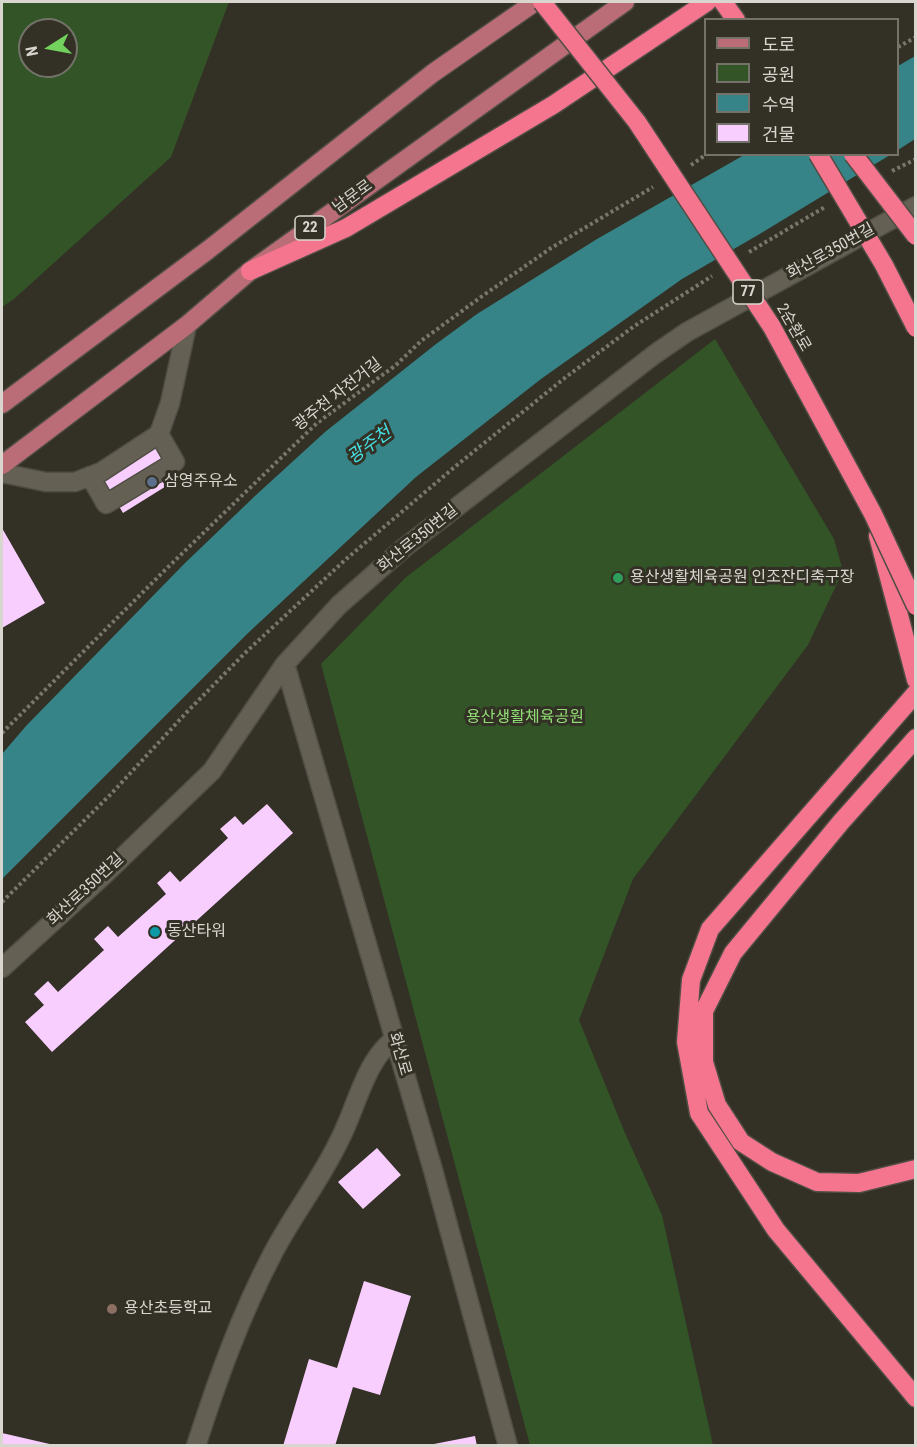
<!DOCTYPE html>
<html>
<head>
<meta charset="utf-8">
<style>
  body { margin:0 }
  #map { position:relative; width:917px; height:1447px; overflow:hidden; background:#333025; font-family:"Roboto Condensed","Noto Sans KR",sans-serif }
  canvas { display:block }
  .frame { position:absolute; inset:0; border:3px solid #d8d6cf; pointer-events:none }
  .legend { position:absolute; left:704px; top:18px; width:195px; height:138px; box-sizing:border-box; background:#333025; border:2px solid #757269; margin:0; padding:8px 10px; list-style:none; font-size:18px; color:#d8d6cf }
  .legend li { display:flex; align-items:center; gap:12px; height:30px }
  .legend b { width:30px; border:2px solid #757269 }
  .north { position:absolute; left:18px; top:18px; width:60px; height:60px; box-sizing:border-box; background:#333025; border:2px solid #757269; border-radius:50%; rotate:259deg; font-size:16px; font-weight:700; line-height:24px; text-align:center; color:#d8d6cf }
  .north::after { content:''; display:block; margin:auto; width:21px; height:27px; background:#72d25d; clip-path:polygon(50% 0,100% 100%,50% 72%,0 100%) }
</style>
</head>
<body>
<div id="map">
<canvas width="917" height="1447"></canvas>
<div class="frame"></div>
<ul class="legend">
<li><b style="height:8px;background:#bb6d77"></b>도로</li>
<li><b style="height:16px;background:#325427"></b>공원</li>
<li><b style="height:16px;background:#368487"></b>수역</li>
<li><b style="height:16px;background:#f7cefd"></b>건물</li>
</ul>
<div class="north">N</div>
</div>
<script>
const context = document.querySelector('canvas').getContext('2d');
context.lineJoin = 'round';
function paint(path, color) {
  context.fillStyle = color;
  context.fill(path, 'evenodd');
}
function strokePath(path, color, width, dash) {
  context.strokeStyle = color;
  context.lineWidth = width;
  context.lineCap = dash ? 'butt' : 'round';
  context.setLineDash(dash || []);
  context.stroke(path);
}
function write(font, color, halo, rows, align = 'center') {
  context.font = font + ' "Roboto Condensed","Noto Sans KR",sans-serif';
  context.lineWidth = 6;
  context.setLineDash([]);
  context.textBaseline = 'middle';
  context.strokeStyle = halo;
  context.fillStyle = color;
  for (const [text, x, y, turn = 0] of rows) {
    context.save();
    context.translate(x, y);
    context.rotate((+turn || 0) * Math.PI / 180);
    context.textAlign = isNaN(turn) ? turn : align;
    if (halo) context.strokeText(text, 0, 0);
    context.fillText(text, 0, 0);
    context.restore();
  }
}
const green = new Path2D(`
  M2 2H229L171 157 14 299 2 307ZM30 30H66V66H30Z
  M715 339 834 539 843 571 808 645 633 879 579 1020 625 1133 662 1215 713 1445H530L321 664 405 578Z`);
const water = new Path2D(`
  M915 56V139L898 150V66Z
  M744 155H890L758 235 682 279 541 379 416 477 247 634 2 879V754L26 726 185 563 256 495 325 432 436 344 477 314 597 239Z`);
const building = new Path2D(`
  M149 436 176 480 123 513 96 468Z
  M2 528 45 603 2 628Z
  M267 804 293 833 52 1052 25 1022 44 1005 34 994 48 981 58 992 104 950 94 939 108 926 118 937 166 894 157 883 170 871 180 882 228 838 220 829 235 816 243 825Z
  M377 1148 401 1175 363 1209 338 1182Z
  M364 1281 411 1296 380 1395 353 1387 335 1446H283L309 1359 337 1368Z
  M2 1433 54 1445 53 1446H2Z
  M475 1436 477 1446H434V1444Z`);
const path = new Path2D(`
  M898 47 916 37
  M691 165 707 154
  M892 171 916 159
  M749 252 825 207
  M2 733 163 572 317 423 396 365 421 341 481 297 551 248 653 187
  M2 902 111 794 186 713 245 653 345 560 457 465 566 377 633 327 712 276`);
const minor = new Path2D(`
  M2 473 46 482H75L101 472 159 434 170 403 187 325
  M90 476 106 504 175 462 159 434
  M285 664 433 1170 508 1446
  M2 968 104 875 212 771 285 664 339 605 405 547 655 354 687 332 916 206
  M196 1446C217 1381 240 1316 272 1255 292 1216 320 1181 339 1141 353 1115 363 1073 382 1051 386 1046 391 1042 395 1038`);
const major = new Path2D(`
  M2 404 208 250 433 73 535 2
  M2 465 187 325 250 271 625 2`);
const highway = new Path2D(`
  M723 2 736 20
  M250 271 346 228 553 105 707 2
  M878 536 916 680
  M916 693 710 929 691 980 686 1042 699 1113 776 1230 907 1387 916 1398
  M916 738 841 822 733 953 704 1011V1062L717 1105 741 1142 772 1162 817 1182 859 1183 916 1169`);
const highwayBridge = new Path2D(`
  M542 2 637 122 772 327 873 514 916 606
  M818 154 884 265 916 328
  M853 154 916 236`);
const markers = [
  [152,482,6,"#5c6f8a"],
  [618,578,6,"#2e9e5b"],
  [155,932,6,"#0f9aa8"],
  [112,1309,6,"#8d6e63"]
];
const shields = [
  [310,228,30],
  [748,292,30]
];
const shieldNames = [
  ["22",310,228],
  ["77",748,292]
];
const streetNames = [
  ["남문로",353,197,-36],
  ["화산로350번길",831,252,-29],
  ["2순환로",793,328,60],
  ["광주천 자전거길",338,395,-38],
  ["화산로350번길",418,539,-39],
  ["화산로350번길",86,890,-43],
  ["화산로",399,1054,74]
];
const poiNames = [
  ["삼영주유소",164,482],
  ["용산생활체육공원 인조잔디축구장",630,578],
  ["동산타워",167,932],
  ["용산초등학교",124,1309]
];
const parkNames = [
  ["용산생활체육공원",525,718]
];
const waterNames = [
  ["광주천",370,446,-36]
];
paint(green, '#325427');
paint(water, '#368487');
paint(building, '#f7cefd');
strokePath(minor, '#504d44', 21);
strokePath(major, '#504d44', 21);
strokePath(highway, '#504d44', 21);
strokePath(path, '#79766d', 4, [3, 3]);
strokePath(minor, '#646054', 18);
strokePath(major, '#bb6d77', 18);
strokePath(highway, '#f5758f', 18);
strokePath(highwayBridge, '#504d44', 21, []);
strokePath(highwayBridge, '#f5758f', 18);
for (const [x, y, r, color] of markers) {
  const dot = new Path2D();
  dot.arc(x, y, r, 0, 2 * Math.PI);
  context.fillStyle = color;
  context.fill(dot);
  strokePath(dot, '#333025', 2);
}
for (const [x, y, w] of shields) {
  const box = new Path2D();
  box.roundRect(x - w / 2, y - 12, w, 24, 4.5);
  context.fillStyle = '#333025';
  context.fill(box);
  strokePath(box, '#d8d6cf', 1.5);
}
write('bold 15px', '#d8d6cf', null, shieldNames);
write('16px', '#d8d6cf', '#333025', streetNames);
write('16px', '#d8d6cf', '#333025', poiNames, 'left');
write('16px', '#90dd75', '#333025', parkNames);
write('italic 18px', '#45e0e4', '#333025', waterNames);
</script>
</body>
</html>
